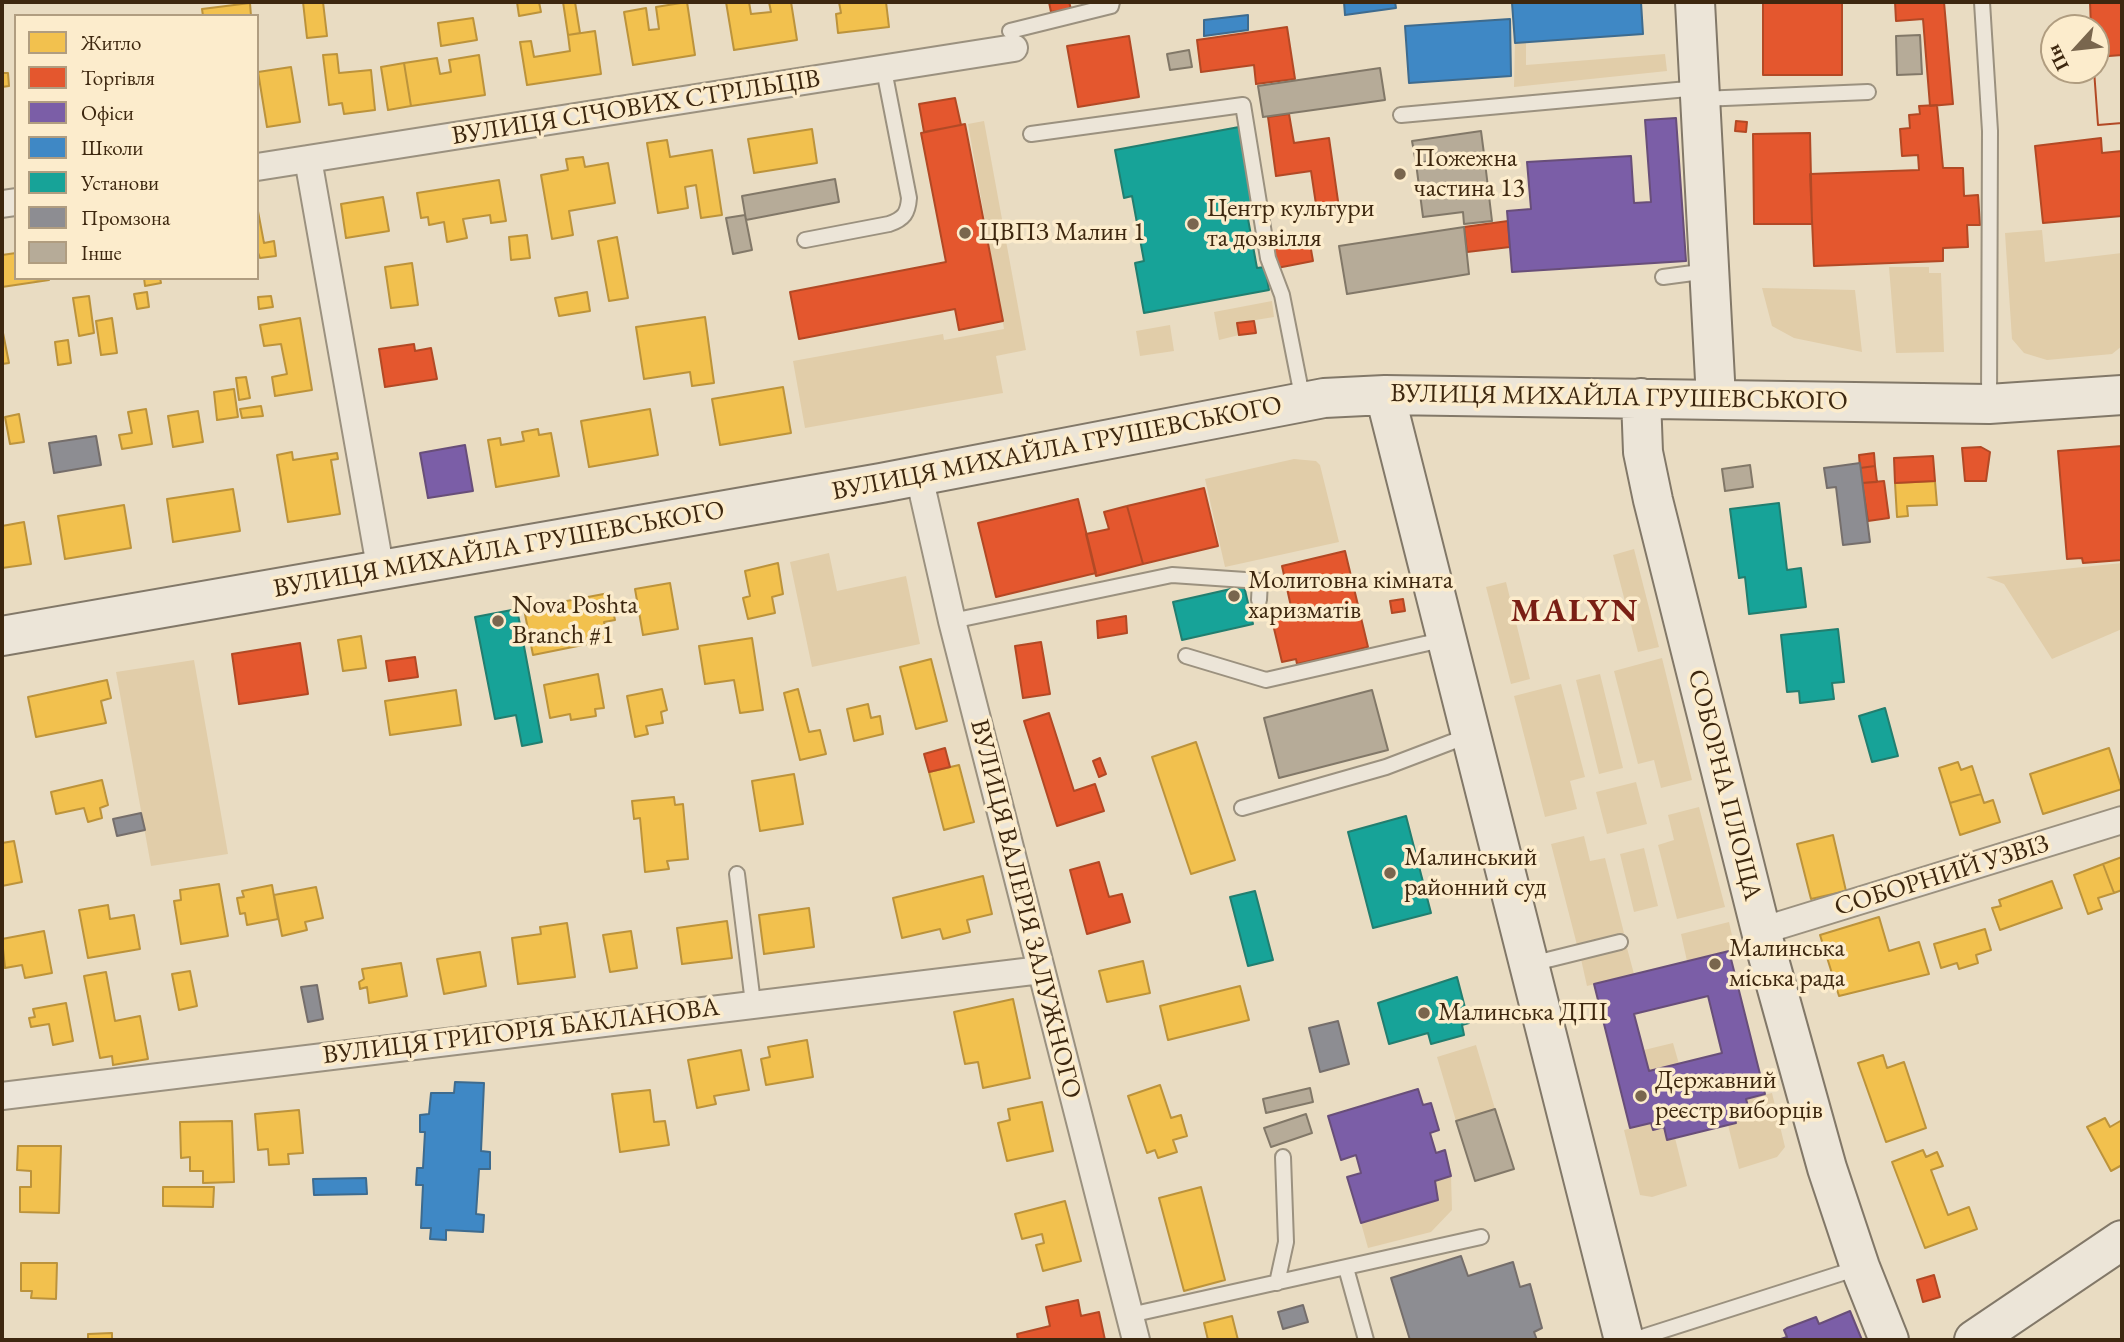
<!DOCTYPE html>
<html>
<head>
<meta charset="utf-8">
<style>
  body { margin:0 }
  #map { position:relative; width:2124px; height:1342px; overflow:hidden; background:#e9dcc2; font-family:"EB Garamond",serif }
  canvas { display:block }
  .frame { position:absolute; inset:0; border:4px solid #3d270f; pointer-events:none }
  .legend { position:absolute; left:14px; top:14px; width:245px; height:266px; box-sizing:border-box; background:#fceccc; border:2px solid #b09d80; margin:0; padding:9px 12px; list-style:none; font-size:21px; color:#3d270f }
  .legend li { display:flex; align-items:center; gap:14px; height:35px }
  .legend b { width:35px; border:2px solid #b09d80 }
  .north { position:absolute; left:2040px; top:14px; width:70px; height:70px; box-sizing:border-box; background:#fceccc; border:2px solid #b09d80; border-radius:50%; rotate:243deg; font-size:19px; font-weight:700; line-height:28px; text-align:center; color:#3d270f }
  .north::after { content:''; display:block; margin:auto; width:24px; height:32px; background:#79664e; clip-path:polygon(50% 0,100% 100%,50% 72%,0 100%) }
</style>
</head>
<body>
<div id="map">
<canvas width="2124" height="1342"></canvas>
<div class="frame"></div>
<ul class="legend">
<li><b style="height:19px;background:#f2c14e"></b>Житло</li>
<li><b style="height:19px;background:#e4572e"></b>Торгівля</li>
<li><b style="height:19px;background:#7b5ea7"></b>Офіси</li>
<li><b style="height:19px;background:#3f88c5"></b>Школи</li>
<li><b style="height:19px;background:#17a398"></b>Установи</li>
<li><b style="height:19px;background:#8d8d92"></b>Промзона</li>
<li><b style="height:19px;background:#b6ab98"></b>Інше</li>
</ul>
<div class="north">Пн</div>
</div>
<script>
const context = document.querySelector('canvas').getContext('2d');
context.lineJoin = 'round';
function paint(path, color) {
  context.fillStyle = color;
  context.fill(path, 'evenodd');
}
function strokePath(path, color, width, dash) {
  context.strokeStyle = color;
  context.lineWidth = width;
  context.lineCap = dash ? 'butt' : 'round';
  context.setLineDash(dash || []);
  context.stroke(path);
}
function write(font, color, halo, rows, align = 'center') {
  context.font = font + ' "EB Garamond",serif';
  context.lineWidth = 7;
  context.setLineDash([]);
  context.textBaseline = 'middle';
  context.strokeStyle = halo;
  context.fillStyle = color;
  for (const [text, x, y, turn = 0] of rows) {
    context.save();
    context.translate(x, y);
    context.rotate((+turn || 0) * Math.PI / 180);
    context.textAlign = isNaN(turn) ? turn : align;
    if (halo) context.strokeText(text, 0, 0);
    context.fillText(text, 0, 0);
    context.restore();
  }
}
const green = new Path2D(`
  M1515 43H1526V65L1665 54 1667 71 1514 87Z
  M984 121 1026 350 996 356 1003 393 805 428 793 361 943 334 944 340 1004 329 968 124Z
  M2042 230 2045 262 2122 253V346L2112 354 2047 360 2024 353 2012 339 2005 233Z
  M1889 267H1929V273H1941L1944 352 1896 353Z
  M1762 288 1855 290 1862 352 1794 338 1772 326Z
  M1272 301 1274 317 1237 323 1239 335 1219 340 1214 312Z
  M1170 325 1174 351 1140 356 1136 331Z
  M1294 459 1316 461 1320 465 1339 542 1225 567 1205 479Z
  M1634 549 1659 647 1638 652 1613 555Z
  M829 553 837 591 906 576 920 644 812 667 790 562Z
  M2122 563V629L2052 659 2004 584 1986 577Z
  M1506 582 1530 679 1511 684 1486 587Z
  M1662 658 1692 780 1661 788 1654 760 1638 764 1614 671Z
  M194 660 228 854 151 866 116 672Z
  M1600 674 1623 768 1599 774 1576 680Z
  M1561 684 1585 777 1570 781 1577 809 1545 817 1514 696Z
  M1636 782 1647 824 1607 834 1596 792Z
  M1699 807 1725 907 1677 919 1658 845 1674 840 1668 815Z
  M1584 836 1590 861 1605 858 1624 933 1577 945 1551 844Z
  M1644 848 1658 906 1634 912 1620 854Z
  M1729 922 1735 949 1687 961 1681 934Z
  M1627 948 1634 974 1587 986 1581 959Z
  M1673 1043 1679 1064 1649 1071 1644 1050Z
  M1476 1045 1495 1109 1456 1121 1437 1057Z
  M1772 1093 1785 1147 1777 1157 1739 1169 1728 1125 1735 1122 1732 1110 1748 1106 1746 1099Z
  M1651 1123 1653 1130 1664 1127 1667 1140 1675 1138 1687 1186 1652 1197 1640 1195 1624 1130Z
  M1451 1176 1452 1210 1431 1232 1368 1248 1361 1223 1438 1200 1435 1181Z`);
const homes = new Path2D(`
  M303 2H323L327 36 307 38Z
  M517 2H539L541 12 519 16Z
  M563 2H575L580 33 568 35Z
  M687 2 695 55 633 65 624 12 646 8 649 30 659 29 656 7Z
  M726 2H749L751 14 771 12 769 2H791L797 40 734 50Z
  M839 2H886L889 27 838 33 836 14 841 13Z
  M250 3 251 16H203L202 9Z
  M473 18 477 40 441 46 438 23Z
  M595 31 601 74 527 85 520 42 531 41 534 57 570 51 568 35Z
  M337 54 339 73 371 70 375 110 344 114 342 103 329 105 323 55Z
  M479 55 485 95 411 106 404 63 437 58 440 74 451 72 449 60Z
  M404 63 411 106 388 110 381 67Z
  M291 67 300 122 267 127 258 72Z
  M2 73H8L9 86 2 87Z
  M812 129 817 163 754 173 748 139Z
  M667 140 670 157 712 150 722 215 701 218 696 185 685 187 688 208 658 213 647 143Z
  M583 157 585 167 608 163 615 203 569 211 573 235 552 239 541 175 568 170 566 159Z
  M499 180 506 221 491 223 490 215 463 219 467 238 447 242 444 222 429 225 428 217 421 218 417 193Z
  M383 197 389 231 346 238 341 204Z
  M257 206 264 243 274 241 276 256 260 258 257 250Z
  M527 235 530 258 511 260 509 237Z
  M617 237 628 298 609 301 598 241Z
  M16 253V278L49 280 2 287V255Z
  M412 263 418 305 391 308 385 267Z
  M144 278H160L161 283 145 286Z
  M147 292 149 307 137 309 134 294Z
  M587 292 590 311 559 316 555 298Z
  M89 296 94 333 79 336 73 298Z
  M271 296 273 307 259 309 258 297Z
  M705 317 714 383 692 386 690 372 644 379 636 327Z
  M112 318 117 353 101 355 96 321Z
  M300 318 312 390 275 396 272 377 287 374 281 344 264 346 260 325Z
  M2 328 9 363 2 364Z
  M68 340 71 363 58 365 55 342Z
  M246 377 250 398 239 400 236 378Z
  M783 387 791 433 720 445 712 399Z
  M234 389 238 417 217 420 214 392Z
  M261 406 263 416 242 418 240 409Z
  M146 409 152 444 122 449 119 435 132 433 128 412Z
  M650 409 658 455 589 467 581 421Z
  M198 411 203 442 173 447 168 416Z
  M19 414 24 442 10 444 5 417Z
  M538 429 539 435 551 433 559 476 496 487 488 440 500 438 501 445 524 441 522 432Z
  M292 452 293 460 337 453 338 459 331 460 340 514 288 522 277 455Z
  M1935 481 1937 505 1907 506 1908 516 1897 517 1895 483Z
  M233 489 240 531 173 542 167 499Z
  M124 505 131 548 65 559 58 516Z
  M24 522 31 564 2 568V526Z
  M778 563 783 594 772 597 775 613 748 619 743 598 750 596 745 571Z
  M670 583 678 629 643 635 635 589Z
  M609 593 615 620 604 622 608 640 533 655 524 609Z
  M361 636 366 668 343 671 338 640Z
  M752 638 763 710 740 713 734 680 705 684 699 646Z
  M931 659 947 721 916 729 900 667Z
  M598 674 604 708 595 709 596 716 571 720 570 714 550 718 544 685Z
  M107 680 111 698 101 701 106 723 36 737 28 697Z
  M662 689 667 710 661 712 663 723 646 726 648 734 635 737 627 696Z
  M798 689 809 732 820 730 826 754 800 760 784 693Z
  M456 690 461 725 390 735 385 701Z
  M868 704 871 718 880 716 883 734 854 741 847 709Z
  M1196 742 1235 860 1191 874 1152 757Z
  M2109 748 2122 789 2043 814 2030 774Z
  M1958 762 1961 770 1972 766 1981 794 1950 803 1939 768Z
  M959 765 974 822 944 830 929 772Z
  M794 774 803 824 760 831 752 781Z
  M102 780 108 805 100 808 102 818 88 822 84 808 56 814 51 792Z
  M1981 794 1984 803 1993 800 2000 822 1960 835 1950 803Z
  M674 797 675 805 683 804 688 859 667 861 669 869 645 872 640 818 634 819 632 801Z
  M1833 835 1846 891 1811 899 1797 844Z
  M14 841 22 882 2 886V843Z
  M2122 857V890L2114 893 2103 864Z
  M2103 864 2114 893 2098 898 2102 909 2088 914 2074 875Z
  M983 876 992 914 967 920 970 932 943 939 940 929 902 938 893 898Z
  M2052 881 2062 908 2000 930 1992 908 2001 906 1999 900Z
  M219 884 228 936 181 944 174 901 181 900 180 890Z
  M272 885 278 919 247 925 245 913 240 914 237 898 244 897 242 891Z
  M316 887 323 918 305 922 307 930 282 936 274 895Z
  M108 905 110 919 134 915 140 949 88 958 79 910Z
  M809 908 814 947 764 954 759 915Z
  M1879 917 1889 951 1919 942 1929 974 1839 996 1820 935Z
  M727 921 732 958 682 964 677 928Z
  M567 923 575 977 518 984 512 938 541 934 540 927Z
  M1985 929 1991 950 1976 955 1978 963 1959 969 1957 963 1941 968 1934 944Z
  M44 931 52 973 25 978 22 965 5 968 2 939Z
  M631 931 637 968 610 972 603 935Z
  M480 952 486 986 444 994 437 959Z
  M1143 961 1150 993 1107 1002 1099 971Z
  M401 963 407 996 369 1003 367 987 360 989 359 982 364 979 362 969Z
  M190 971 197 1006 179 1010 172 974Z
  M106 972 115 1021 140 1016 148 1059 113 1065 112 1056 100 1058 84 976Z
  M1240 986 1249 1020 1168 1040 1160 1006Z
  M1013 999 1030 1078 983 1088 978 1062 965 1064 954 1012Z
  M66 1003 73 1041 53 1045 49 1024 31 1027 29 1018 35 1017 33 1009Z
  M807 1040 813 1077 766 1085 761 1059 770 1057 768 1047Z
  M741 1050 749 1090 714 1096 716 1104 697 1108 688 1060Z
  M1883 1055 1887 1068 1904 1062 1926 1128 1886 1142 1858 1063Z
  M1160 1085 1171 1118 1181 1115 1187 1136 1173 1140 1177 1152 1158 1158 1155 1150 1147 1153 1128 1096Z
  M650 1090 654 1122 665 1121 669 1145 620 1152 612 1094Z
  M1042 1102 1053 1151 1007 1161 998 1123 1010 1120 1008 1109Z
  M299 1110 303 1153 288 1154 289 1164 269 1165 268 1149 258 1150 255 1114Z
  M2105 1118 2110 1127 2122 1120V1165L2111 1171 2087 1127Z
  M232 1121 234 1182 203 1183V1171H190V1157L181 1158 180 1122Z
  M18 1146H61L59 1213 20 1212V1187H31V1171L17 1170Z
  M1923 1150 1926 1157 1937 1152 1943 1166 1931 1170 1948 1215 1969 1207 1977 1229 1925 1248 1892 1162Z
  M163 1187H214L213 1207 163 1206Z
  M1201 1187 1225 1280 1184 1291 1159 1198Z
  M1065 1201 1081 1261 1043 1271 1036 1245 1044 1243 1042 1234 1022 1239 1015 1214Z
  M21 1263H57L56 1299 31 1298 32 1291H21Z
  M1232 1316 1238 1340H1208L1204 1323Z
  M112 1333V1340H88V1334Z`);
const shops = new Path2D(`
  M1049 2H1069L1071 9 1051 12Z
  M1763 2H1842V75H1763Z
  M1895 2H1944L1953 104 1930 106 1923 19 1896 21Z
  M2090 2H2122V123L2098 125 2094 70 2096 28H2091Z
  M1287 27 1295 79 1256 84 1254 65 1201 72 1197 40Z
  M1129 36 1139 97 1078 107 1067 46Z
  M2122 55V123L2098 125 2094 70 2096 57Z
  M955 98 961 125 924 132 919 104Z
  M1937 105 1943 168H1963L1964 196 1978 195 1980 225H1967L1968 247 1943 248V261L1814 266 1810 174 1919 170 1918 155 1902 156 1900 129 1910 128 1909 115 1920 114 1919 106Z
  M1289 114 1294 143 1329 138 1339 208 1317 211 1311 171 1276 176 1268 117Z
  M1736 121 1747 122 1746 132 1735 131Z
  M965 124 1003 321 959 330 955 309 799 339 790 292 946 262 921 133Z
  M1810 133 1812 224H1754L1753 134Z
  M2101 138 2102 153 2122 151V216L2043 223 2035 146Z
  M1508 221 1510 247 1467 252 1464 227Z
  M1309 238 1313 261 1277 268 1273 245Z
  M1254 321 1256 333 1239 335 1237 323Z
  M414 344 415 351 431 348 437 379 385 387 379 349Z
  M2122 446V560L2083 563 2082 558 2067 559 2058 451Z
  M1981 447 1990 452 1986 481H1965L1962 448Z
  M1874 453 1875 466 1860 468 1859 455Z
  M1933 456 1935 481 1895 483 1894 458Z
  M1875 466 1877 482 1862 483 1860 468Z
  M1884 481 1889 518 1868 521 1862 483Z
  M1204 488 1218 546 1143 564 1127 506Z
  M1078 499 1096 573 996 597 978 523Z
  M1127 506 1143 564 1096 576 1086 534 1109 529 1104 512Z
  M1345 551 1368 647 1297 664 1296 659 1282 662 1271 616 1292 611 1282 566Z
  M1403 599 1405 611 1392 613 1390 601Z
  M1126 616 1127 633 1098 638 1097 621Z
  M1041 642 1050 694 1023 698 1015 646Z
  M300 643 308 694 239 704 232 654Z
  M415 657 418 677 389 681 386 661Z
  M1049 713 1074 791 1095 784 1104 811 1057 826 1024 721Z
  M945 748 950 767 929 772 924 754Z
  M1100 758 1106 774 1099 777 1093 761Z
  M1099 862 1109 897 1122 894 1130 922 1087 934 1070 870Z
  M1934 1275 1940 1297 1923 1302 1917 1280Z
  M1078 1300 1081 1316 1099 1312 1105 1340H1018L1017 1334 1050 1326 1046 1307Z`);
const offices = new Path2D(`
  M1676 118 1686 261 1512 272 1507 211 1531 209 1527 162 1631 156 1634 203 1651 202 1645 120Z
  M465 445 473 491 428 498 420 453Z
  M1729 951 1765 1094 1746 1099 1748 1106 1732 1110 1736 1123 1675 1138 1667 1140 1664 1127 1653 1130 1651 1123 1630 1128 1594 984ZM1708 996 1722 1053 1649 1071 1634 1014Z
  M1418 1089 1423 1105 1431 1103 1439 1130 1430 1133 1436 1153 1445 1150 1451 1176 1435 1181 1438 1200 1361 1223 1347 1177 1361 1173 1356 1155 1341 1160 1328 1116Z
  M1850 1311 1862 1340H1778L1787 1337 1784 1330 1787 1328 1816 1317 1819 1324Z`);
const schools = new Path2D(`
  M1344 2H1395L1396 8 1345 15Z
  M1536 2H1641L1643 34 1515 43 1512 3Z
  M1248 15V30L1204 36V20Z
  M1510 19 1511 76 1409 83 1405 26Z
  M455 1082 484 1083 481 1151 490 1152V1169H479L476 1214 484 1215 483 1232 446 1230V1240L430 1239 431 1228H421L423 1185H416L417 1168H423L425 1132H420V1115L429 1114 431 1093H454Z
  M366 1178 367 1194 314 1195 313 1179Z`);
const public = new Path2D(`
  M1239 127 1254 206 1246 208 1257 268 1265 267 1269 290 1144 313 1135 263 1144 261 1132 196 1124 198 1115 150Z
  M1779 503 1787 570 1801 568 1806 607 1749 614 1745 577 1739 578 1730 509Z
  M1244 586 1253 624 1182 640 1173 602Z
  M517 609 542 742 522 746 516 715 495 719 475 617Z
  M1838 629 1844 682 1832 683 1834 699 1800 703 1799 691 1787 692 1781 635Z
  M1885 708 1898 756 1872 762 1859 716Z
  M1406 816 1431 913 1373 928 1348 832Z
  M1255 891 1273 960 1248 966 1230 897Z
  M1457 977 1469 1023 1462 1025 1464 1035 1431 1044 1428 1033 1389 1044 1378 1003Z`);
const industry = new Path2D(`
  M96 436 101 465 54 473 49 443Z
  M1860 463 1870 542 1843 545 1836 487 1827 488 1824 468Z
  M141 813 145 830 117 836 113 819Z
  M317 985 323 1019 308 1022 301 987Z
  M1338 1021 1349 1064 1320 1072 1309 1028Z
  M1461 1256 1468 1276 1513 1262 1520 1287 1530 1284 1542 1328 1534 1332 1537 1340H1410L1391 1278Z
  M1303 1305 1308 1322 1283 1329 1278 1312Z`);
const building = new Path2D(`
  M1920 35 1922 74 1897 75 1896 36Z
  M1189 50 1192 67 1170 70 1167 54Z
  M1380 68 1385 100 1263 117 1258 86Z
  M1481 131 1484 154 1416 163 1412 141Z
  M1484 154 1492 221 1464 224 1463 212 1423 217 1416 163Z
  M835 179 839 202 746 220 742 196Z
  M745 215 752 250 733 254 726 218Z
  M1464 227 1469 274 1347 294 1339 246Z
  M1750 465 1753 487 1725 491 1722 469Z
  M1372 690 1388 750 1279 778 1264 718Z
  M1310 1088 1313 1102 1266 1113 1263 1099Z
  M1495 1109 1514 1169 1475 1181 1456 1121Z
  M1306 1114 1312 1133 1271 1147 1264 1128Z`);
const lane = new Path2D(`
  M1982 2 1990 131 1989 403
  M1010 31 1111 6 1112 2
  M1701 99 1868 92
  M1401 115 1699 88
  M1031 134 1243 105 1268 258 1282 295 1303 401
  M805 240 889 224C904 219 908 213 909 198L884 70
  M1663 277 1708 271
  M952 621 1172 575 1260 581 1259 600
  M1186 656 1266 680 1446 639
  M1242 808 1386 767 1470 735
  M737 874 753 1003
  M1531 964 1620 942
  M1346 1268 1366 1340
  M1277 1283 1286 1242 1283 1157
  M1130 1315 1481 1237
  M1633 1340 1858 1268`);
const street = new Path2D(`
  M308 159 381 572
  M257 167 1014 48
  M2 204 16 202
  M919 476 952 621 1136 1340
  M1761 931 2122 820
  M2 1096 1041 970`);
const secondary = new Path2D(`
  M1695 2 1716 399
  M1385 395 1624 1340
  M1641 398 1643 452 1653 500 1761 931 1827 1168 1860 1267 1889 1340
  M2 636 881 483 1324 398 1385 395 1989 404 2122 395
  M1974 1340 2122 1240`);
const markers = [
  [1400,174,7,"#79664e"],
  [1193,224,7,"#79664e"],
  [965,233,7,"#79664e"],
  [1234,596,7,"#79664e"],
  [498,621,7,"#79664e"],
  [1390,873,7,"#79664e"],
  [1715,964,7,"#79664e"],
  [1424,1013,7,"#79664e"],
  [1641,1096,7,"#79664e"]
];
const streetNames = [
  ["ВУЛИЦЯ СІЧОВИХ СТРІЛЬЦІВ",636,108,-9],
  ["ВУЛИЦЯ МИХАЙЛА ГРУШЕВСЬКОГО",1619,398,1],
  ["ВУЛИЦЯ МИХАЙЛА ГРУШЕВСЬКОГО",1057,449,-11],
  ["ВУЛИЦЯ МИХАЙЛА ГРУШЕВСЬКОГО",499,550,-10],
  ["СОБОРНА ПЛОЩА",1724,785,76],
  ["СОБОРНИЙ УЗВІЗ",1942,876,-17],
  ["ВУЛИЦЯ ВАЛЕРІЯ ЗАЛУЖНОГО",1025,909,76],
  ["ВУЛИЦЯ ГРИГОРІЯ БАКЛАНОВА",521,1032,-7]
];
const poiNames = [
  ["Пожежна",1414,159],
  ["частина 13",1414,189],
  ["Центр культури",1207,209],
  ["та дозвілля",1207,239],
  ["ЦВПЗ Малин 1",979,233],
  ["Молитовна кімната",1248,581],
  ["харизматів",1248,611],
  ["Nova Poshta",512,606],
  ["Branch #1",512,636],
  ["Малинський",1404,858],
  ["районний суд",1404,888],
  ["Малинська",1729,949],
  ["міська рада",1729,979],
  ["Малинська ДПІ",1438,1013],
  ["Державний",1655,1081],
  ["реєстр виборців",1655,1111]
];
const districtNames = [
  ["MALYN",1575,612]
];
paint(green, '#e1cda9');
paint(homes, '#f2c14e');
strokePath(homes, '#bc933b', 2);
paint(shops, '#e4572e');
strokePath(shops, '#b24925', 2);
paint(offices, '#7b5ea7');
strokePath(offices, '#684e79', 2);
paint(schools, '#3f88c5');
strokePath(schools, '#3e6b8e', 2);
paint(public, '#17a398');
strokePath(public, '#227e6f', 2);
paint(industry, '#8d8d92');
strokePath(industry, '#756e6b', 2);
paint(building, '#b6ab98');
strokePath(building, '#827868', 2);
strokePath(lane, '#9b917f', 18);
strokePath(street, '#9b917f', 30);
strokePath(secondary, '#827868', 42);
strokePath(lane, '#ece5d8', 14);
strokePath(street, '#ece5d8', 26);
strokePath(secondary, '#ece5d8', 38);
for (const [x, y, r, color] of markers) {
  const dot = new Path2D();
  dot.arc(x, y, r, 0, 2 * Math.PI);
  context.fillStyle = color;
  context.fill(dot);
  strokePath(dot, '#fceccc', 2.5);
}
write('26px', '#3d270f', '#fceccc', streetNames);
write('26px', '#3d270f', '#fceccc', poiNames, 'left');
context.letterSpacing = '2px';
write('bold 33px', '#7a1f14', '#fceccc', districtNames);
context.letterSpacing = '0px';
</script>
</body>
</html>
